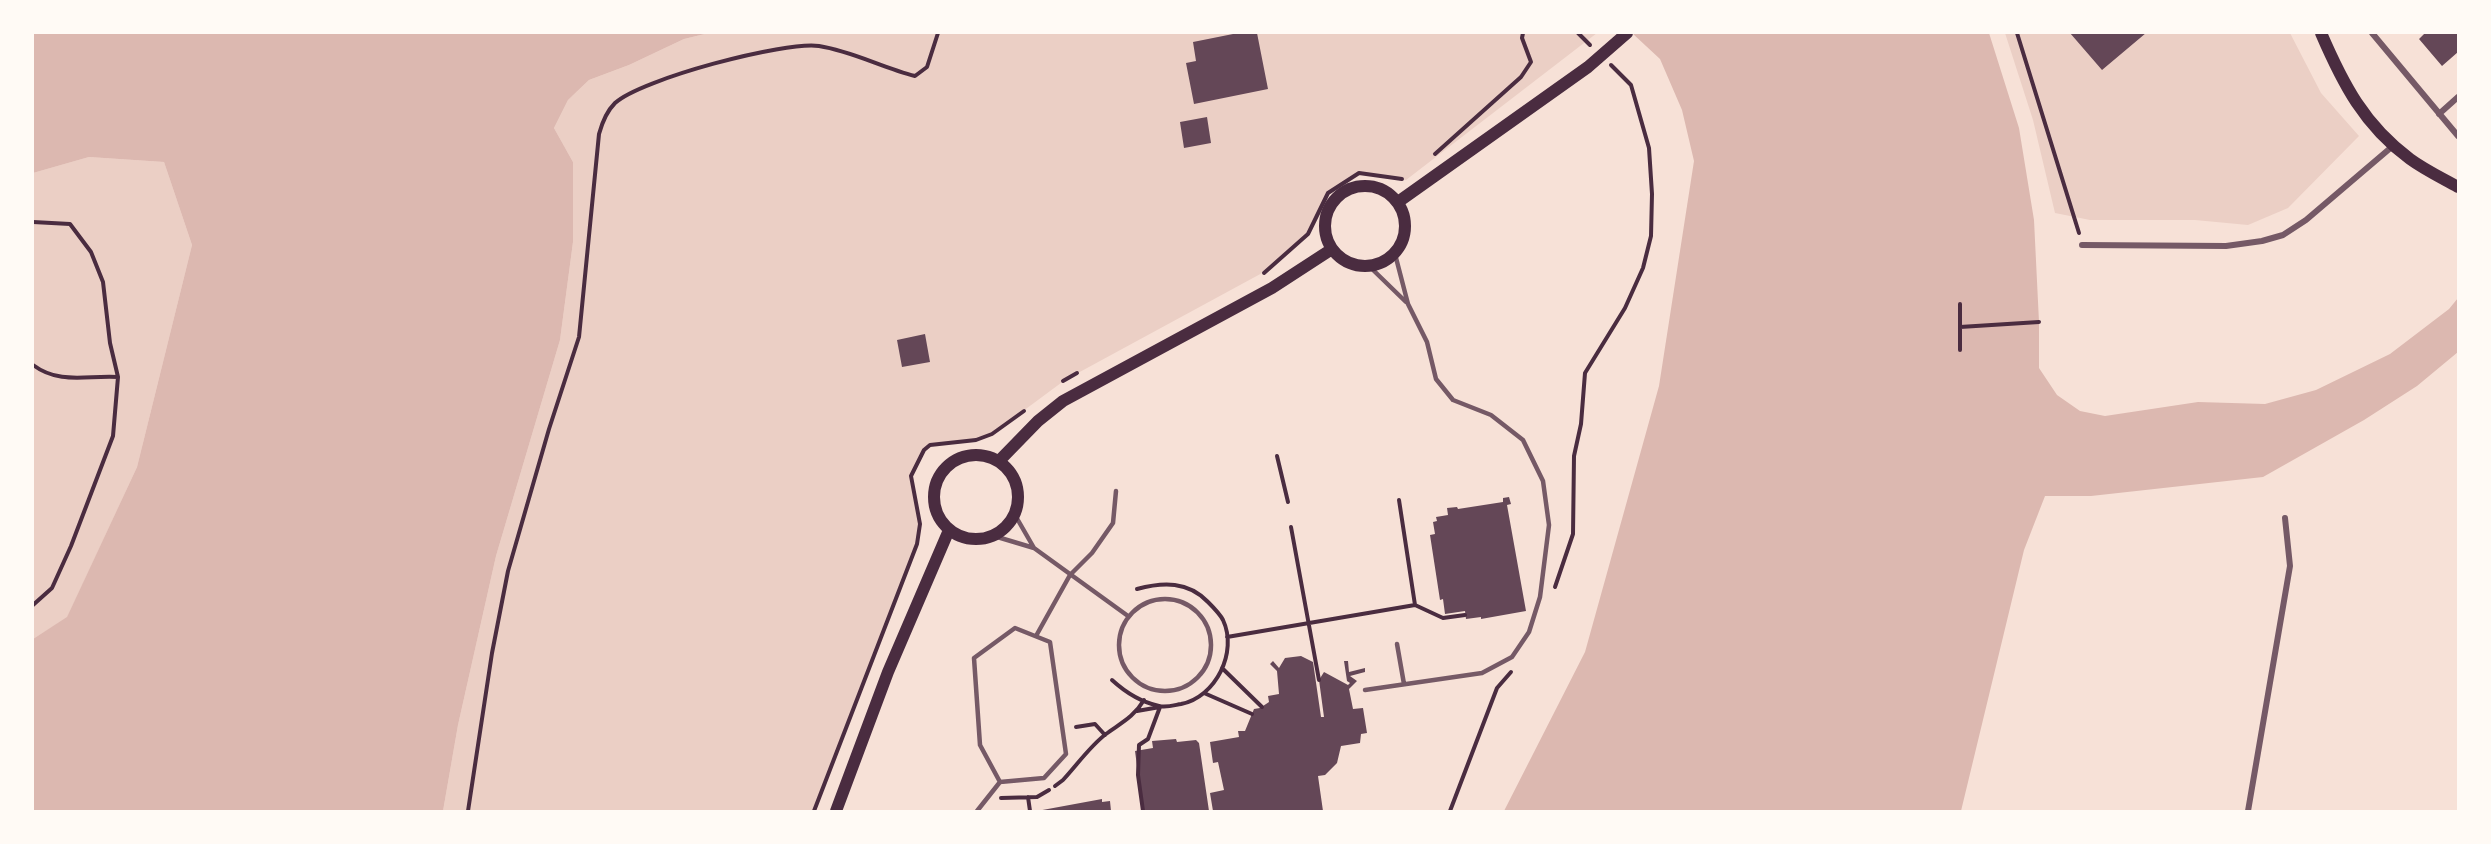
<!DOCTYPE html>
<html>
<head>
<meta charset="utf-8">
<style>
  body { margin:0 }
  #map { position:relative; width:2491px; height:844px; overflow:hidden; background:#f7e1d7; font-family:"Fira Sans Condensed",sans-serif }
  canvas { display:block }
  .frame { position:absolute; inset:0; border:34px solid #fffaf5; pointer-events:none }
</style>
</head>
<body>
<div id="map">
<canvas width="2491" height="844"></canvas>
<div class="frame"></div>
</div>
<script>
const context = document.querySelector('canvas').getContext('2d');
context.lineJoin = 'round';
function paint(path, color) {
  context.fillStyle = color;
  context.fill(path, 'evenodd');
}
function strokePath(path, color, width, dash) {
  context.strokeStyle = color;
  context.lineWidth = width;
  context.lineCap = dash ? 'butt' : 'round';
  context.setLineDash(dash || []);
  context.stroke(path);
}
const green = new Path2D(`
  M709 33H1597L1406 180 1359 173 1328 193 1308 234 1264 272 1065 380 992 434 976 440 930 445 924 450 911 476 920 524 917 544 814 811H443L458 725 496 556 560 340 573 242V162L554 128 568 100 589 80 629 65 684 39Z
  M2005 33H2290L2321 93 2359 136 2288 208 2248 225 2195 220H2090L2055 213 2033 120Z
  M89 157 164 162 192 245 137 467 67 618 33 639V173Z`);
const water = new Path2D(`
  M33 33H709L684 39 629 65 589 80 568 100 554 128 573 162V242L560 340 496 556 458 725 443 811H33V639L67 617 137 467 192 245 164 162 89 157 33 173Z
  M1632 33H1989L2019 128 2034 220 2039 322V368L2057 395 2080 411 2105 416 2198 402 2265 404 2316 390 2390 354 2449 309 2458 298V352L2417 386 2364 420 2263 477 2091 496H2045L2024 550 1961 811H1504L1585 652 1659 386 1694 161 1682 110 1660 59Z`);
const building = new Path2D(`
  M1238 33H1257L1268 89 1194 104 1186 63 1196 61 1193 42Z
  M2070 33H2146L2102 70Z
  M2425 33H2458V52L2442 66 2419 39Z
  M1207 117 1211 143 1184 148 1180 122Z
  M925 334 930 362 902 367 897 340Z
  M1509 497 1511 504 1507 505 1526 611 1481 619V617L1466 619 1465 611 1445 614 1443 599 1440 600 1430 535 1435 534 1433 522 1437 521 1436 517 1448 515 1447 508 1457 507 1458 509 1503 502V498Z
  M1301 656 1313 662 1321 717H1324L1319 680 1324 672 1348 685 1350 683 1347 681 1344 661H1348L1349 672 1365 668V672L1350 676 1357 681 1349 689 1353 709 1363 708 1367 733 1361 734 1360 743 1341 746 1337 763 1325 775 1318 776 1323 811H1213L1210 793 1224 790 1218 762 1213 763 1210 742 1239 737 1238 731H1245L1254 709 1260 708 1269 702 1268 696 1279 694 1277 671 1270 664 1273 661 1279 668 1285 658Z
  M1176 739 1177 742 1196 740 1199 743 1209 811H1143L1135 751 1153 748 1152 741Z
  M1102 799V802L1110 801 1111 811H1037Z`);
const path = new Path2D(`
  M1578 33 1590 45
  M2017 33 2079 233
  M1435 154 1521 77 1531 62 1522 38 1523 33
  M33 222 70 224 91 252 103 282 110 343 118 377 113 436 71 546 52 588 33 605
  M1264 273 1308 234 1328 193 1359 173 1402 179
  M1960 304V350
  M1960 327 2039 322
  M33 365C60 385 87 375 118 377
  M1063 381 1077 373
  M1277 456 1288 502
  M1399 500 1415 605
  M1291 527 1319 680
  M1555 587 1573 534 1574 456 1581 424 1585 373 1625 308 1643 268 1651 236 1652 194 1649 148 1631 85 1611 65
  M1227 637 1415 605 1443 618 1465 615
  M1222 668 1262 707
  M1112 680C1125 692 1141 702 1159 706 1166 708 1175 705 1181 704 1216 697 1238 652 1223 620 1220 614 1213 607 1208 602 1188 581 1163 582 1137 589
  M1204 693 1252 714
  M1137 711 1160 707
  M1076 727 1095 724 1105 735
  M1055 786 1063 780C1077 765 1090 746 1106 734 1121 723 1134 717 1144 700
  M1028 797 1030 811
  M1001 798 1037 797 1049 790
  M468 811 492 653 508 571 549 429 579 337 599 134C602 123 606 112 615 103 641 79 784 41 819 46 852 51 883 68 915 76L927 67 938 33
  M814 811 917 544 920 524 911 476 924 450 930 445 976 440 992 434 1024 411
  M1143 811 1138 775 1139 745 1148 739 1160 707
  M1450 811 1497 688 1511 672`);
const service = new Path2D(`
  M1370 267 1406 302
  M1015 515 1034 548
  M994 536 1034 548 1128 616
  M1119 645a46 46 0 1 1 92 0a46 46 0 1 1-92 0Z
  M1036 636 1070 575 1092 553 1113 523 1116 491
  M1397 644 1404 684
  M1365 690 1482 673 1512 657 1529 632 1540 597 1549 525 1543 481 1523 440 1491 415 1453 400 1436 379 1427 342 1408 304 1395 254
  M977 811 1000 782 1044 778 1066 754 1050 642 1015 628 974 658 980 745 1000 782`);
const minor = new Path2D(`
  M2372 33 2458 136
  M2439 114 2458 97
  M2082 245 2226 246 2262 241 2283 235 2306 220 2394 145
  M2248 811 2290 566 2285 518`);
const secondary = new Path2D(`
  M2321 33C2343 84 2364 125 2410 159 2425 170 2442 178 2458 187
  M1325 226a40 40 0 1 1 80 0a40 40 0 1 1-80 0Z
  M1398 202 1588 67 1627 33
  M934 497a42 42 0 1 1 84 0a42 42 0 1 1-84 0Z
  M999 461 1038 421 1063 401 1272 288 1332 249
  M836 811 888 672 949 530`);
paint(green, '#ebcfc5');
paint(water, '#dcb8b0');
paint(building, '#644757');
strokePath(path, '#4a2c40', 4);
strokePath(service, '#755966', 4.5);
strokePath(minor, '#755966', 6);
strokePath(secondary, '#4a2c40', 12);
</script>
</body>
</html>
